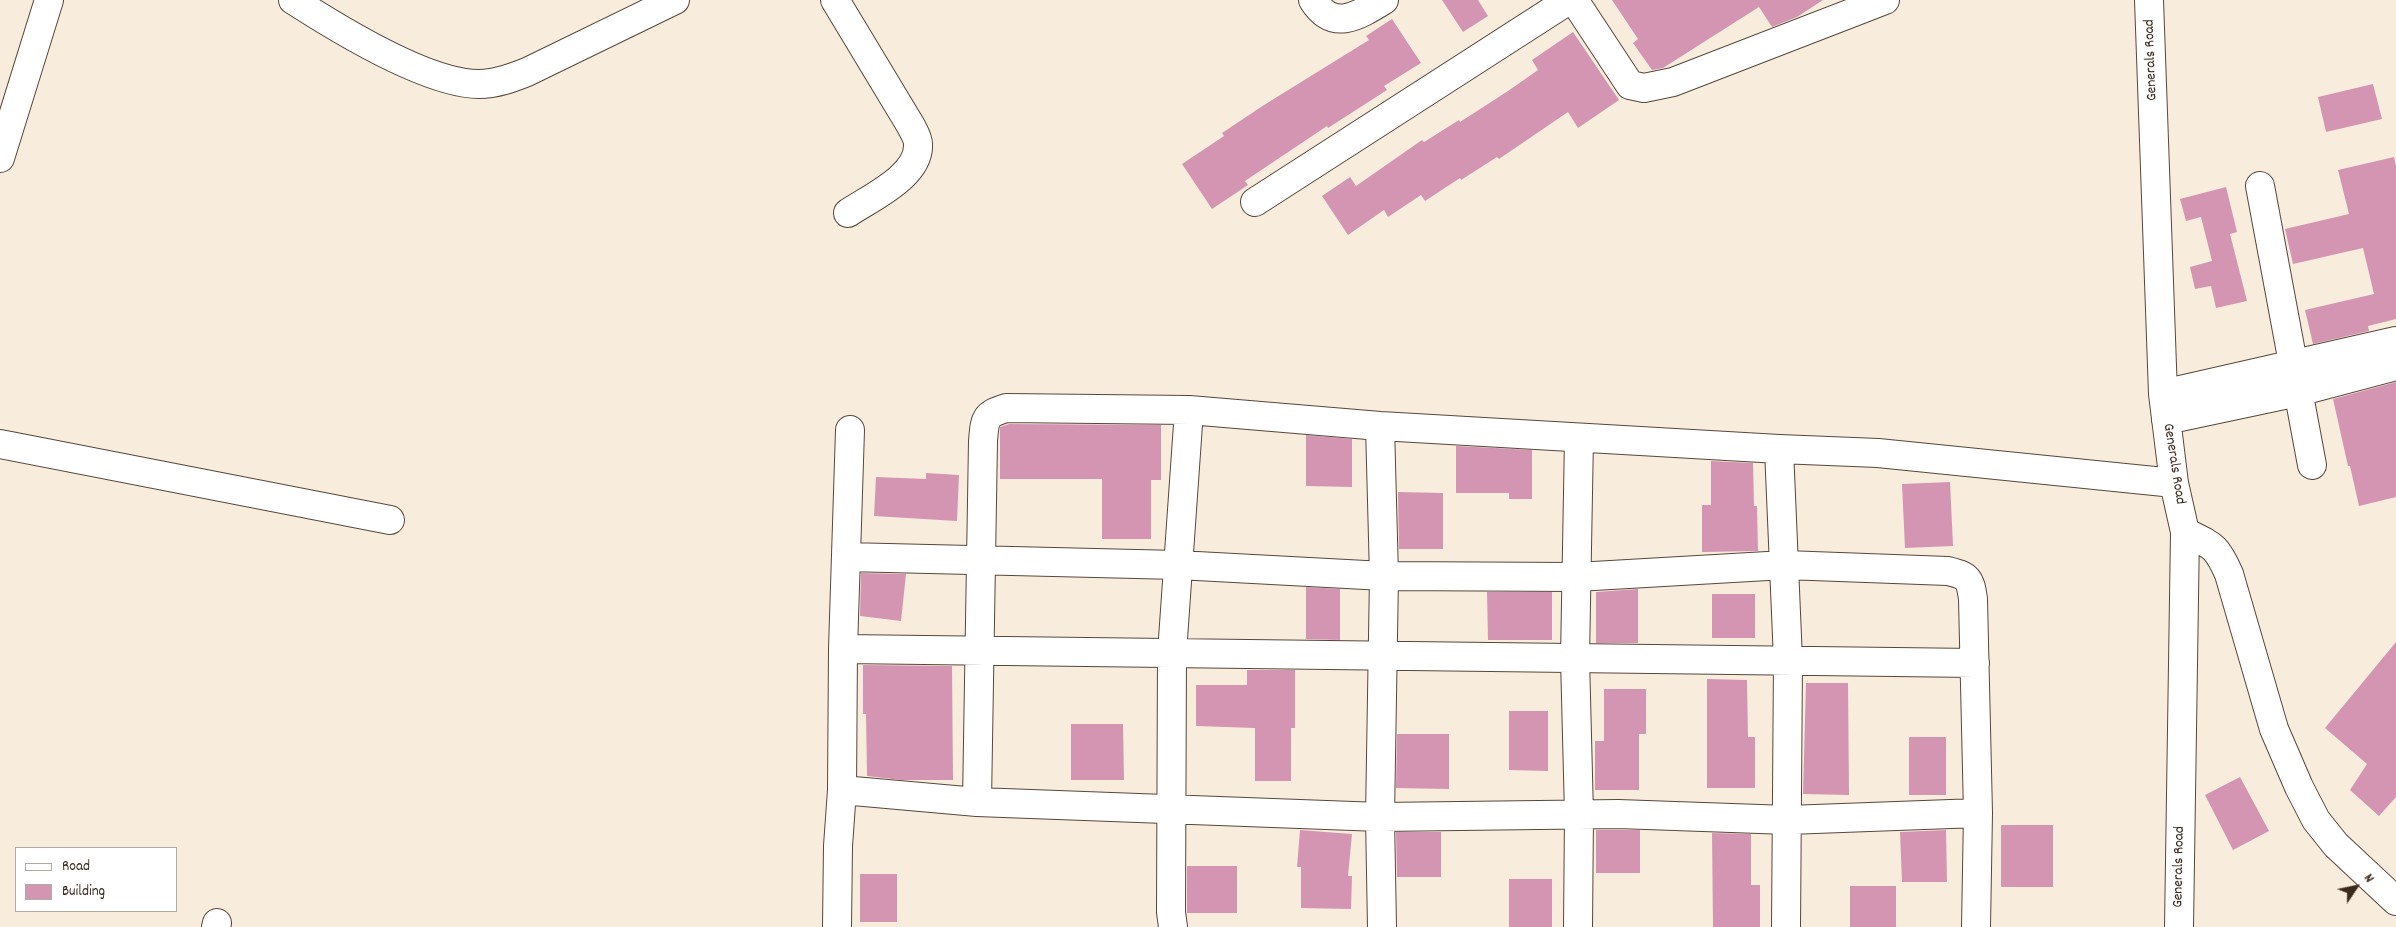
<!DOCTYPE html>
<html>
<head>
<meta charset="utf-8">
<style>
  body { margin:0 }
  #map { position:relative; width:2396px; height:927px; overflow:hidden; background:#f8eddd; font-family:Dekko,sans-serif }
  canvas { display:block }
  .legend { position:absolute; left:15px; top:847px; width:162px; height:65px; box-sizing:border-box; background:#fff; border:1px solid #b1aaa5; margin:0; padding:6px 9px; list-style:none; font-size:15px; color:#3b2a1e }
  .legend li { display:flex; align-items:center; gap:10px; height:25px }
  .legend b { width:25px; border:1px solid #b1aaa5 }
  .north { position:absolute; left:2331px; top:862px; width:50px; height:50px; -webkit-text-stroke:4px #fff; paint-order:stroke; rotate:56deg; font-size:14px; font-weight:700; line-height:20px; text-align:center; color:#3b2a1e }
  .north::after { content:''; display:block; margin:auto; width:18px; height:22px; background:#3b2a1e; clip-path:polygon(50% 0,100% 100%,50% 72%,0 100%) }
</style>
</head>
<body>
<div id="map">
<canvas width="2396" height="927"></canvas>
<ul class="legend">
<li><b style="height:6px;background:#fff"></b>Road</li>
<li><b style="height:14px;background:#d495b3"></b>Building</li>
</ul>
<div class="north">N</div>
</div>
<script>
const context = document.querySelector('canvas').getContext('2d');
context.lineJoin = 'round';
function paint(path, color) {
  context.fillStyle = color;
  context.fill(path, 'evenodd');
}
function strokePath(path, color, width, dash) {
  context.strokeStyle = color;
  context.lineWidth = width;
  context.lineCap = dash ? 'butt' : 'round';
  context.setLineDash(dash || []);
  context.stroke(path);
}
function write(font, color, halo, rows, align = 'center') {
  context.font = font + ' Dekko,sans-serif';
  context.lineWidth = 4.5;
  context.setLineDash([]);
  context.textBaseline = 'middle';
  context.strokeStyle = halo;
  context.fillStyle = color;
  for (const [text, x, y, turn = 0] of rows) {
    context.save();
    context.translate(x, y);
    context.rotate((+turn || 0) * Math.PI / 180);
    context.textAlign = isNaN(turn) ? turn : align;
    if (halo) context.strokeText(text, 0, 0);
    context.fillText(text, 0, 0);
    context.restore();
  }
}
const building = new Path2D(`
  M1442 0H1478L1488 16 1463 32Z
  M1612 0H1823L1797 17 1772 27 1759 7 1663 68 1652 70 1633 43 1638 39Z
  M1392 19 1421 63 1384 86 1387 90 1328 128 1327 126 1245 181 1248 185 1212 209 1182 164 1224 136 1222 133 1264 105 1369 40 1366 36Z
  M1573 32 1619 100 1578 128 1568 112 1499 159 1497 157 1461 180 1460 178 1425 201 1421 195 1388 217 1384 210 1348 235 1322 196 1350 177 1356 186 1422 140 1424 142 1459 120 1460 122 1508 91 1538 70 1532 60Z
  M2373 84 2382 119 2326 132 2318 97Z
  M2394 157 2396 166V319L2368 326 2369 331 2313 344 2305 310 2374 294 2363 248 2293 264 2285 229 2349 214 2338 170Z
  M2226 187 2237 232 2230 234 2247 301 2216 308 2211 286 2195 289 2190 267 2212 261 2201 217 2186 221 2180 199Z
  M2396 382V497L2359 506 2350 466H2348L2333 399Z
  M1009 424 1161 425V480H1151V539H1102V479H1000V427Z
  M1306 435 1352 439V487L1306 486Z
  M1456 446 1532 450V499H1509V493H1456Z
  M1711 461 1753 463 1754 506H1757L1758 551 1702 552V505H1711Z
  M926 473 959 475 957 521 874 516 876 477 926 479Z
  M1950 482 1953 546 1905 548 1902 484Z
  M1398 492 1443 493V549H1399Z
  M861 573 906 574 901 621 860 616Z
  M1306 587 1340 589V640L1306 639Z
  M1638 589V643H1596V592Z
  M1487 592H1552V640H1488Z
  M1712 594H1755V638H1712Z
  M2396 642V797L2379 816 2350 790 2367 764 2325 728Z
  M863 665 952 666 953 780H901L867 776 866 714H863Z
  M1247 670H1295V728H1291V781H1255V728L1196 726V685H1247Z
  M1707 679 1747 680 1748 737H1755V788H1707Z
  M1806 683H1848L1849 795 1803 794Z
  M1604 689H1646V734H1639V790H1595V741H1604Z
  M1509 711H1548V771L1509 770Z
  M1071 724H1123L1124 780H1071Z
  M1397 734H1449V789L1396 788Z
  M1909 737H1946V795H1909Z
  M2240 777 2269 831 2233 850 2205 795Z
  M2001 825H2053V887H2001Z
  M1300 830 1352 834 1348 876H1352L1351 909 1301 908V867H1297Z
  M1596 830H1640V873H1596Z
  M1946 830 1947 882H1902L1900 832Z
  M1396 832H1441V877H1397Z
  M1712 833 1751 834V885H1760V927H1713Z
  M1187 866H1237V913H1187Z
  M860 874H897V922H860Z
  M1509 879H1552V927H1509Z
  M1850 886H1896V927H1850Z`);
const minor = new Path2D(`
  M293 0C338 29 427 84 479 84 496 84 512 78 527 72L675 0
  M835 0 911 126C914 132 918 138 918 144 920 176 870 198 848 213
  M1313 0C1333 32 1358 16 1384 0
  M1574 0 1630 85 1644 88 1673 82 1885 0
  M2149 0 2163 394 2174 483 2185 532 2179 927
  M0 158 49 0
  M2260 186 2312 465
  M1255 202 1569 0
  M2163 394 2396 341
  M2166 420 2298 392 2396 366
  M1380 426 1384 576 1380 817 1382 927
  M0 444 390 520
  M1779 449 1788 660 1786 927
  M2185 532C2213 546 2216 545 2229 574L2274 729 2299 787 2316 820 2336 845 2396 901
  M846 557 1178 565 1384 576 1576 577 1785 565 1948 571C1968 576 1970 578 1973 599L1978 813 1976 927
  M844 649 1975 663
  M842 790 977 802 1380 817 1618 814 1788 820 1978 813
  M977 802 983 441C985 419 984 415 1006 408L1189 410 1380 426 1779 449 1878 453 2174 483
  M216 927 217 923
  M837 927 838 846 842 790 843 649 850 430
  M1173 927 1171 912 1172 653 1189 410
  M1578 927 1579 814 1575 658 1579 438`);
const streetNames = [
  ["Generals Road",2152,60,-92],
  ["Generals Road",2173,464,81],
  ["Generals Road",2180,867,-89]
];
paint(building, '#d495b3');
strokePath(minor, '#57473b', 30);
strokePath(minor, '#fff', 28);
write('15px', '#3b2a1e', '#fff', streetNames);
</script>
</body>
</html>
